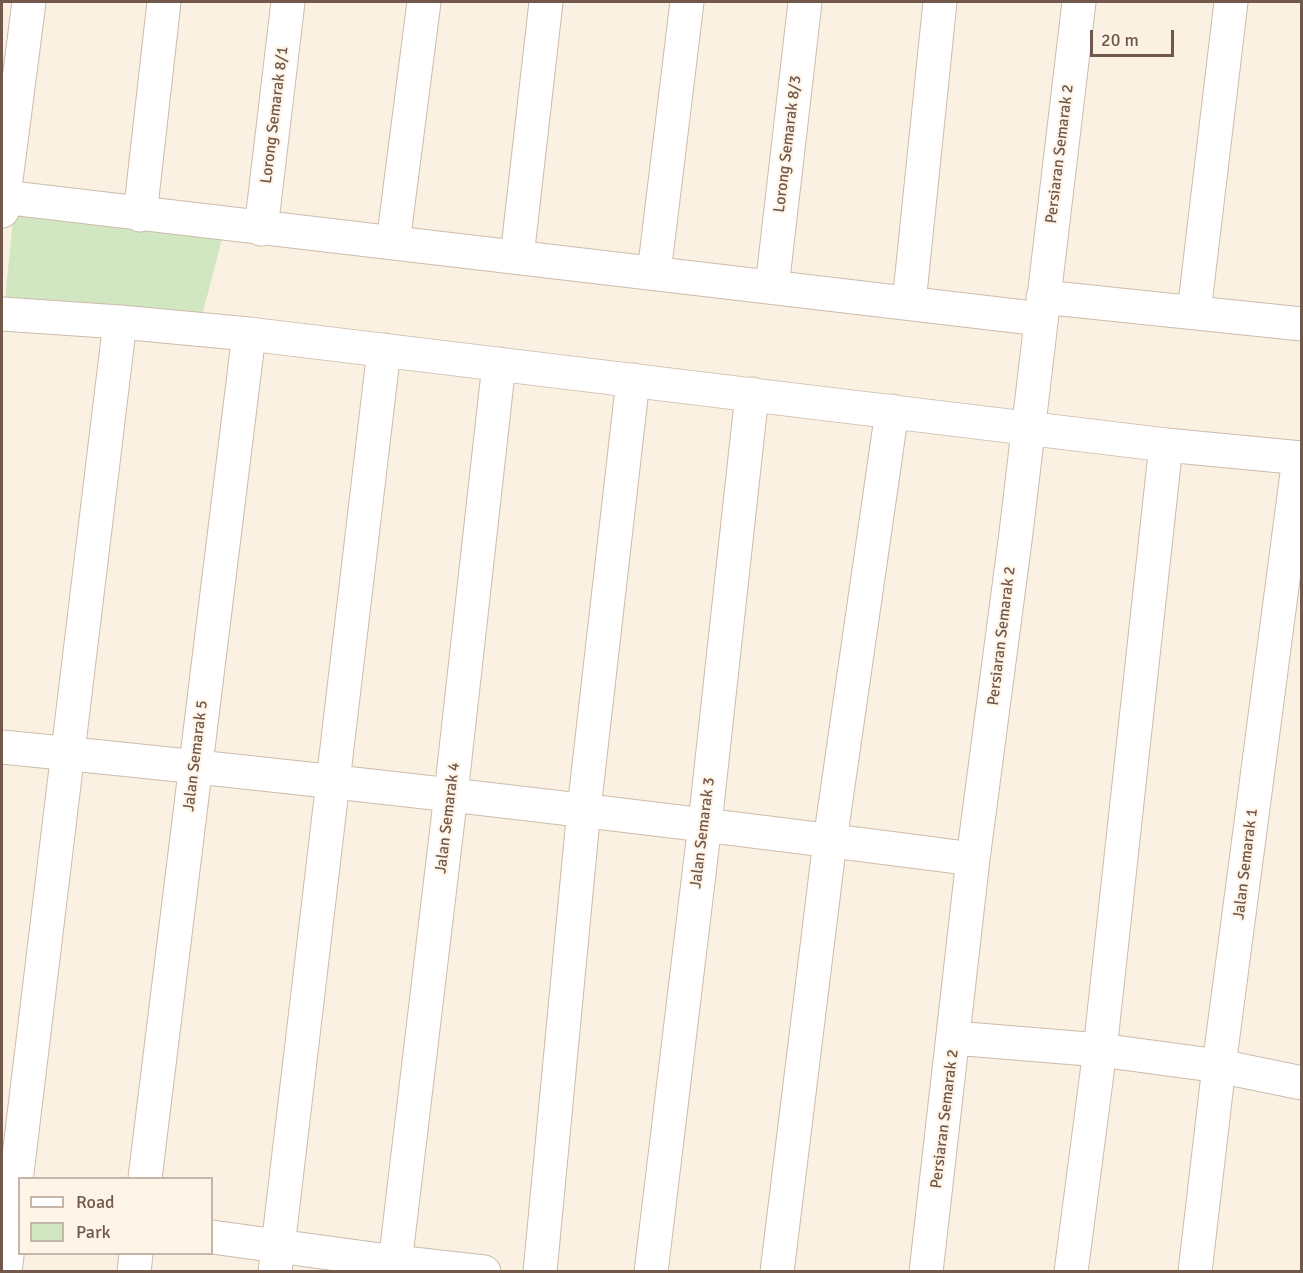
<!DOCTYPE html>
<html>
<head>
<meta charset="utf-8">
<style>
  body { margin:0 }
  #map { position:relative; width:1303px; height:1273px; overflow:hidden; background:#fbf1e2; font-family:Signika,sans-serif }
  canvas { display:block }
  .frame { position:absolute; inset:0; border:3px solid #71584a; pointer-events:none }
  .legend { position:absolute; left:18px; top:1177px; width:195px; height:78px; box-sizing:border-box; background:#fef5e8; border:2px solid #c6b6a9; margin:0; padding:8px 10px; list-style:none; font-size:18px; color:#71584a }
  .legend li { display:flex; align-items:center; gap:12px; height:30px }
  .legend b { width:30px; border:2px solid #c6b6a9 }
  .scale { position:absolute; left:1090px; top:30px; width:84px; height:27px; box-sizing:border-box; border:3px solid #71584a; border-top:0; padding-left:8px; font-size:18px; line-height:21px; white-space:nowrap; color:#71584a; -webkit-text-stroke:4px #fef5e8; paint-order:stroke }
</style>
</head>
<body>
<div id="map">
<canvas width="1303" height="1273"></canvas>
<div class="frame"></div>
<ul class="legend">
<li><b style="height:8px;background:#fff"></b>Road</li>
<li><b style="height:16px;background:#d1e7c1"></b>Park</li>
</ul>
<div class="scale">20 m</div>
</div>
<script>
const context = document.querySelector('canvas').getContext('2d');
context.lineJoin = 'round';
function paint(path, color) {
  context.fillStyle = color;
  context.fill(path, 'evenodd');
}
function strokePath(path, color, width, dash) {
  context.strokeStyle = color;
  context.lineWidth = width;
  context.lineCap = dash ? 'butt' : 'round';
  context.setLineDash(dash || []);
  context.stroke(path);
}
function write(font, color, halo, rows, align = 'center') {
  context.font = font + ' Signika,sans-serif';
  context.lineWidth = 4.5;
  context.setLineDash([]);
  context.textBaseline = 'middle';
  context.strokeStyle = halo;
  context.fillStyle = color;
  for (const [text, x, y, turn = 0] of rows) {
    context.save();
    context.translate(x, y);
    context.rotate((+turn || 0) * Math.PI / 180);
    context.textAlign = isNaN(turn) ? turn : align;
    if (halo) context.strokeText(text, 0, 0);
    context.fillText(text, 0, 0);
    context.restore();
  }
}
const green = new Path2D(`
  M14 208 223 235 202 316 5 300Z`);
const minor = new Path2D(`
  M3 197 1041 319
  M2 211 29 2
  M140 215 164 2
  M261 229 288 2
  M393 243 424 2
  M517 257 546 2
  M654 273 687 2
  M772 287 805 2
  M1043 297 1302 324
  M909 303 940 2
  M1194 312 1231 2
  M2 314 120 322 249 334 1166 445 1302 458
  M2 747C326 779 650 817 973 859
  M954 1038 1100 1050 1219 1066 1302 1083
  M145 1178 249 334
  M212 1237 395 1262 484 1272
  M5 1272 120 322
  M134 1272 136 1254
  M275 1272 384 350
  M394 1272 451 794 499 364
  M540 1272 584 809 633 380
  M651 1272 705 824 752 394
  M777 1272 830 841 892 411
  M926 1272 973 859 1016 533 1079 2
  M1071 1272 1100 1050 1166 445
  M1195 1272 1219 1066 1299 458`);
const streetNames = [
  ["Lorong Semarak 8/1",275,115,-83],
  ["Lorong Semarak 8/3",788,144,-83],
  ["Persiaran Semarak 2",1060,154,-83],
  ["Persiaran Semarak 2",1002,636,-83],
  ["Jalan Semarak 5",196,756,-83],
  ["Jalan Semarak 4",448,818,-83],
  ["Jalan Semarak 3",703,833,-83],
  ["Jalan Semarak 1",1246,864,-83],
  ["Persiaran Semarak 2",945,1119,-83]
];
paint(green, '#d1e7c1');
strokePath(minor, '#cdbbac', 35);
strokePath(minor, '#fff', 33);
write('16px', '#71584a', '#fef5e8', streetNames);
</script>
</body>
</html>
